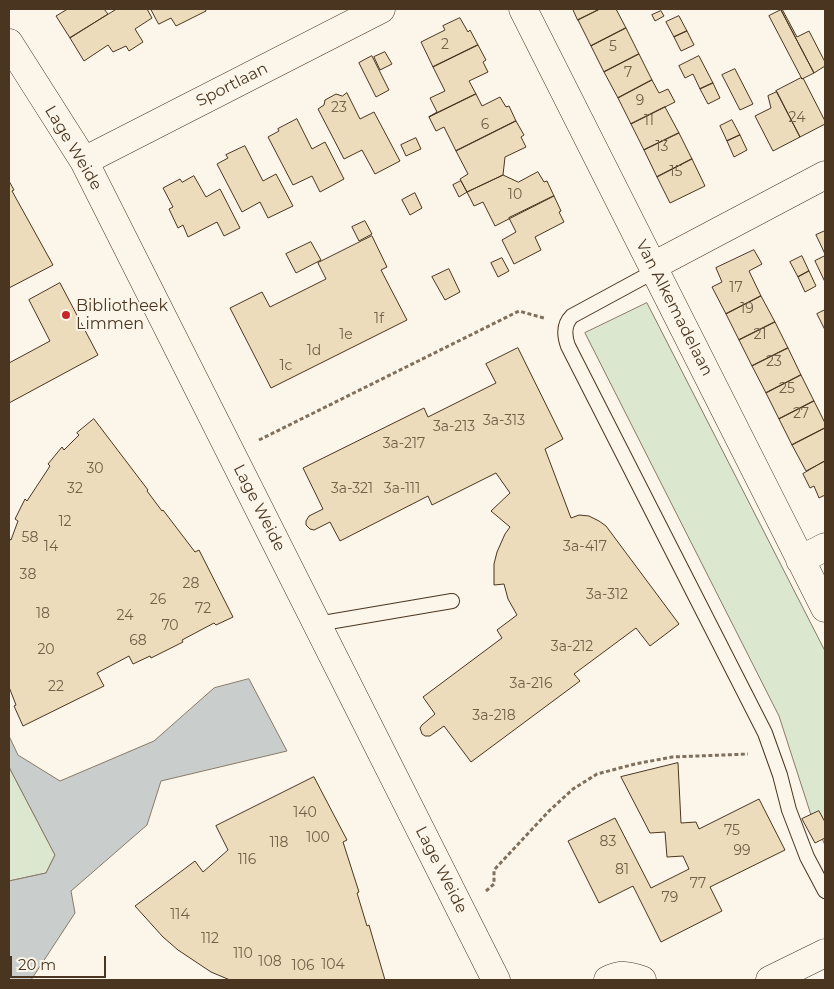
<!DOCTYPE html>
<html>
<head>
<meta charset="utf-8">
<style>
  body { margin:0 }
  #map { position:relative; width:834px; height:989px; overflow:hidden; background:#fbf6e9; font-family:Montserrat,sans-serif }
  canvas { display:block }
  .frame { position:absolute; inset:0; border:10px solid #4a3520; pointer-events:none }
  .scale { position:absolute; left:10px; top:956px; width:96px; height:22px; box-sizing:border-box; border:2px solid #4a3520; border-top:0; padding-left:6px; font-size:15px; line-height:18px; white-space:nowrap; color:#4a3520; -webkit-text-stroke:4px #fbf6e9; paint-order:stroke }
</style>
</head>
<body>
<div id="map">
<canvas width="834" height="989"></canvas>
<div class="frame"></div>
<div class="scale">20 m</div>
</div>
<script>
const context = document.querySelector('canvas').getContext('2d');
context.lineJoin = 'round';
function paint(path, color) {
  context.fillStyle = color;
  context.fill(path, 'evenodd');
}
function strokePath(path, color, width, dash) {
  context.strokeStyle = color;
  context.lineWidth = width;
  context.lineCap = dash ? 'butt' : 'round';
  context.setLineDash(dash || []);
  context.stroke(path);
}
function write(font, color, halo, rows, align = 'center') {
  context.font = font + ' Montserrat,sans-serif';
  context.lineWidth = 4;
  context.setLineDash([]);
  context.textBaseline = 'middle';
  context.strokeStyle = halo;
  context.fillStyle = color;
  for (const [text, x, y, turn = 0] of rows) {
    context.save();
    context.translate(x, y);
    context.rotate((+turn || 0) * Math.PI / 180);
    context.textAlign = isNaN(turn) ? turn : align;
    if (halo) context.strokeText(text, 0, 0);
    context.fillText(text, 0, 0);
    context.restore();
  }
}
const green = new Path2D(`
  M647 303 825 651V845L811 815 779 716 585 333Z
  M9 767 55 855 46 873 9 881Z`);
const water = new Path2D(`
  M249 679 287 751 161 781 147 825 71 891 75 913 31 980H9V881L46 873 55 855 9 767V736L18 755 60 781 154 741 214 688Z`);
const building = new Path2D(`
  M65 9H104L108 14 70 38 56 16 66 10Z
  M117 9H147L152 18 135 29 143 42 129 51 126 46 113 52 108 45 84 61 70 38Z
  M151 9H205L206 11 176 26 171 18 159 24Z
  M573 9H600L578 20Z
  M600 9H616L626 28 591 46 578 20Z
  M782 9 797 37 809 31 825 62V66L814 73 781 10Z
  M781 10 814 73 802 79 769 16Z
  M661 11 664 16 655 21 652 15Z
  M679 16 687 31 674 37 666 22Z
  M460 18 468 32 470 30 478 45 433 67 421 42 445 30 443 26Z
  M626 28 639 54 604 72 591 46Z
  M687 31 694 45 681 51 674 37Z
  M478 45 486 60 483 62 488 72 469 81 476 94 429 117 437 112 430 98 445 91 433 67Z
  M385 52 392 64 380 70 374 57Z
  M639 54 652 80 618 98 604 72Z
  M372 56 389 90 376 97 359 63Z
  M699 56 713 83 700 89 693 74 685 78 679 66Z
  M735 69 753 104 740 110 722 75Z
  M801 78 802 79 803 78 825 121V124L800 137 776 91Z
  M652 80 659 93 668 89 675 102 631 124 618 98Z
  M713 83 720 98 708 104 700 89Z
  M777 92 800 137 773 151 755 116 771 108 768 96Z
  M347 93 360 119 374 112 400 161 375 174 362 150 344 159 318 109 324 105 325 100 336 94 342 96Z
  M476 94 482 106 500 97 506 107 509 106 516 121 456 151 444 127 436 131 429 117Z
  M665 107 679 133 644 150 631 124Z
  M297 119 312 149 325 142 344 179 320 192 312 176 293 185 268 137 279 131 278 129Z
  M732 120 740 135 727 141 720 126Z
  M516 121 524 135 521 137 526 147 505 157 503 175 467 192 460 179 468 174 456 151Z
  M679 133 692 159 657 177 644 150Z
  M740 135 747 150 734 157 727 141Z
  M416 138 421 149 406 156 401 145Z
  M245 146 263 181 276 174 293 206 268 218 260 202 242 212 217 164 228 158 226 155Z
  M692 159 705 186 670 203 657 177Z
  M538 172 544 182 547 181 554 196 495 226 483 202 474 206 467 192 503 175 518 182Z
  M194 176 206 197 220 189 240 228 224 236 217 222 188 237 183 225 178 228 169 209 173 207 163 188 180 179 182 182Z
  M9 181 14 190 12 191 53 265 9 288Z
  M461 181 467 192 459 197 453 185Z
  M415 193 422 208 410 215 402 200Z
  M554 196 561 211 559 212 564 222 535 237 541 250 514 264 502 240 516 232 509 218Z
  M365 221 372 234 359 241 352 227Z
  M825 231V254L816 235Z
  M372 236 387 267 381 270 407 320 271 388 230 308 262 292 270 307 326 279 318 263Z
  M311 242 321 260 296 273 286 254Z
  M754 250 762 264 749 271 761 296 726 314 712 287 722 282 716 268Z
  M802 256 809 271 798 277 790 262Z
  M825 256V282L815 261Z
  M502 258 509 271 498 277 491 263Z
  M449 269 460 292 445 300 432 277Z
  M809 271 816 286 805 292 798 277Z
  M60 283 98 355 9 403V363L50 341 29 300Z
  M761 296 775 322 739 340 726 314Z
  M825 310V330L817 314Z
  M775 322 788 348 752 366 739 340Z
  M518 348 563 439 545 449 571 518 579 515 589 516 599 521 606 526 679 624 650 646 636 628 574 674 580 681 471 762 444 726 430 736H425L422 734 420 728 422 725 435 714 423 697 502 638 497 630 517 615 508 599 504 584 494 585V564L497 552 505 534 510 527 491 511 510 493 496 473 432 505 428 496 340 541 330 522 314 530 310 529 306 525V521L309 516 323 509 303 468 424 408 428 417 496 383 486 364Z
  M788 348 801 375 766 393 752 366Z
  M801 375 814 401 779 419 766 393Z
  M814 401 825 423V428L792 445 779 419Z
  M94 419 148 490 147 491 162 511 163 510 195 552 199 550 233 617 216 625 214 623 182 640 183 642 151 658 150 656 133 664 129 656 97 673 104 686 23 726 14 706 16 705 9 687V539L11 540 18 521 15 519 25 499 27 501 50 466 48 464 62 447 64 450 79 435 77 433Z
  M825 428V461L806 471 792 445Z
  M825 461V495L819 498 814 486 810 488 803 474Z
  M678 763 681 823 696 822 699 829 759 799 785 850 710 887 722 911 661 942 633 886 599 903 568 841 615 818 651 888 689 869 683 856 667 857 665 832 650 833 621 777Z
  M314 777 347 840 343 842 359 892 357 893 367 926 369 925 385 980H230L211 972 178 950 163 937 135 906 195 861 203 872 228 850 216 826Z
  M819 811 825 822V838L815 843 802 819Z`);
const path = new Path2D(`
  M259 440 519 311 544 318
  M486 891 494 884V870L549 811 573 789 597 774 635 764 672 757 748 754`);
const lane = new Path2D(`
  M655 271 572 316C564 324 564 335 568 346L765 733 780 775 789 810 807 857 825 891
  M317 624 452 601`);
const street = new Path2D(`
  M523 9 825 608
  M9 43 84 161 496 980
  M84 161 381 9
  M653 266 825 175
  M800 560 825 547
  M608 980C620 974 629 975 642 980
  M770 980 825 953`);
const markers = [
  [66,315,5,"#c62828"]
];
const numberNames = [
  ["2",445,45],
  ["5",613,47],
  ["7",628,73],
  ["9",640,101],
  ["23",339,108],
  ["24",797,118],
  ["11",649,121],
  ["6",485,125],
  ["13",662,147],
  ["15",676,172],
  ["10",515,195],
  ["17",736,288],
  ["19",747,309],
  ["1f",379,319],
  ["1e",346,335],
  ["21",760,335],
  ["1d",314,351],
  ["23",774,362],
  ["1c",286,366],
  ["25",787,389],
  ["27",801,414],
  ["3a-313",504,421],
  ["3a-213",454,427],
  ["3a-217",404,444],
  ["30",95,469],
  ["32",75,489],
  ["3a-321",352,489],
  ["3a-111",402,489],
  ["12",65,522],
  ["58",30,538],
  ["14",51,547],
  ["3a-417",585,547],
  ["38",28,575],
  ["28",191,584],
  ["3a-312",607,595],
  ["26",158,600],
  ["72",203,609],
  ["18",43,614],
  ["24",125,616],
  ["70",170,626],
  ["68",138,641],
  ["3a-212",572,647],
  ["20",46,650],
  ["3a-216",531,684],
  ["22",56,687],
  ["3a-218",494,716],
  ["140",305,813],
  ["75",732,831],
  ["100",318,838],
  ["83",608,842],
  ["118",279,843],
  ["99",742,851],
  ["116",247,860],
  ["81",622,870],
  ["77",698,884],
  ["79",670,898],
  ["114",180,915],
  ["112",210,939],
  ["110",243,954],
  ["108",270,962],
  ["104",333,965],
  ["106",303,966]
];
const streetNames = [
  ["Sportlaan",232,85,-27],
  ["Lage Weide",73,148,59],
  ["Van Alkemadelaan",674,308,63],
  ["Lage Weide",259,508,63],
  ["Lage Weide",441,870,63]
];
const poiNames = [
  ["Bibliotheek",76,306],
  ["Limmen",76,324]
];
paint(green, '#dce7d0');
strokePath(green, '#887966', 1);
paint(water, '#c9cecd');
strokePath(water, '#887966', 1);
paint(building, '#ecdcbc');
strokePath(building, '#4a3520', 1);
strokePath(lane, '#4a3520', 16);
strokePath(street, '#4a3520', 29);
strokePath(path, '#7f6f5c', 3, [4, 2.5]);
strokePath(lane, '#fbf6e9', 14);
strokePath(street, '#fbf6e9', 28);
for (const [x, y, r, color] of markers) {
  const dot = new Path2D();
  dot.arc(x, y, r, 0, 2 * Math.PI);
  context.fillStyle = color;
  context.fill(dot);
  strokePath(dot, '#fbf6e9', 2);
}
write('14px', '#725f47', null, numberNames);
write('16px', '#4a3520', '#fbf6e9', streetNames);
write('16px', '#4a3520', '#fbf6e9', poiNames, 'left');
</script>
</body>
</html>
